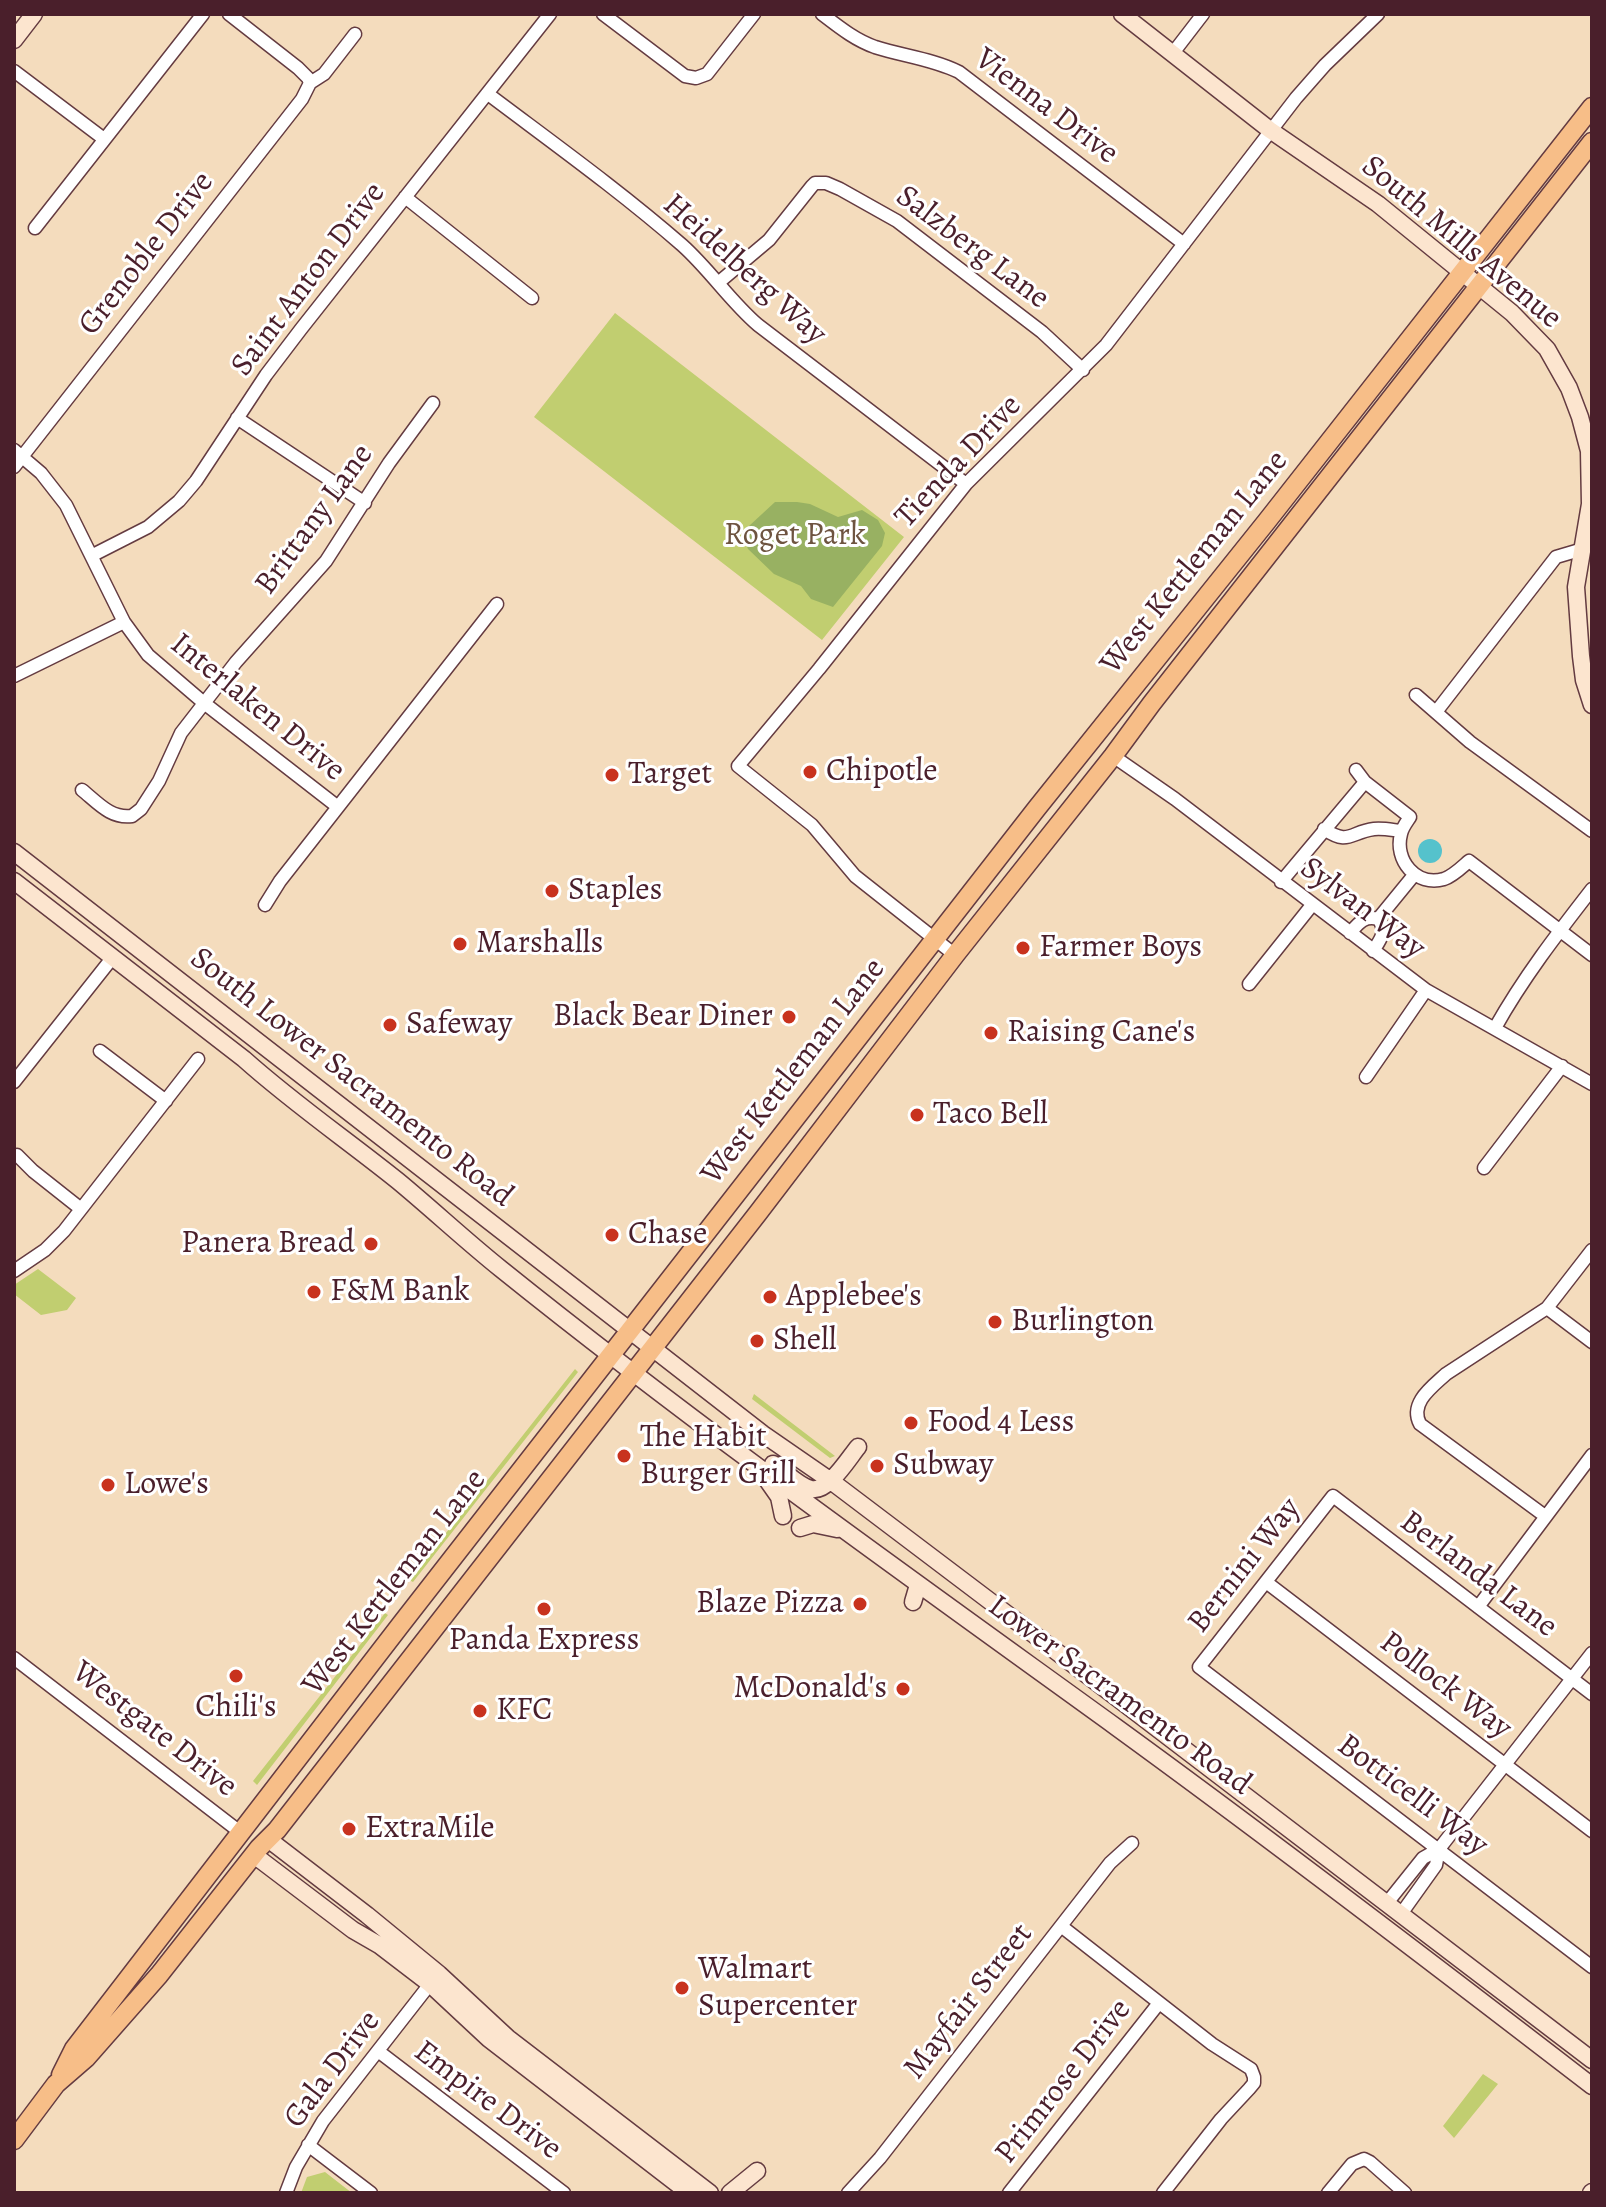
<!DOCTYPE html>
<html>
<head>
<meta charset="utf-8">
<style>
  body { margin:0 }
  #map { position:relative; width:1606px; height:2207px; overflow:hidden; background:#f4dcbd; font-family:Alegreya,serif }
  canvas { display:block }
  .frame { position:absolute; inset:0; border:16px solid #4a1f2b; pointer-events:none }
</style>
</head>
<body>
<div id="map">
<canvas width="1606" height="2207"></canvas>
<div class="frame"></div>
</div>
<script>
const context = document.querySelector('canvas').getContext('2d');
context.lineJoin = 'round';
function paint(path, color) {
  context.fillStyle = color;
  context.fill(path, 'evenodd');
}
function strokePath(path, color, width, dash) {
  context.strokeStyle = color;
  context.lineWidth = width;
  context.lineCap = dash ? 'butt' : 'round';
  context.setLineDash(dash || []);
  context.stroke(path);
}
function write(font, color, halo, rows, align = 'center') {
  context.font = font + ' Alegreya,serif';
  context.lineWidth = 6;
  context.setLineDash([]);
  context.textBaseline = 'middle';
  context.strokeStyle = halo;
  context.fillStyle = color;
  for (const [text, x, y, turn = 0] of rows) {
    context.save();
    context.translate(x, y);
    context.rotate((+turn || 0) * Math.PI / 180);
    context.textAlign = isNaN(turn) ? turn : align;
    if (halo) context.strokeText(text, 0, 0);
    context.fillText(text, 0, 0);
    context.restore();
  }
}
const green = new Path2D(`
  M615 313 904 537 822 640 534 417Z
  M38 1269 76 1298 67 1310 41 1315 14 1294V1285Z
  M575 1369 578 1372 413 1582 409 1580Z
  M754 1394 835 1456 830 1458 752 1399Z
  M385 1613 388 1615 257 1785 253 1781Z
  M1483 2074 1498 2084 1454 2138 1443 2126Z
  M325 2172 352 2193H301L307 2177Z`);
const forest = new Path2D(`
  M775 502H797L810 504 838 517 862 510 878 520 885 533 882 546 833 607 811 599 801 586 774 574 748 549 744 540 749 526Z`);
const water = new Path2D(`
  M1418 851a12 12 0 1 1 24 0a12 12 0 1 1-24 0Z`);
const street = new Path2D(`
  M229 14 298 68 308 78 310 83
  M603 14 685 76 696 78 707 74 754 14
  M822 14C839 27 855 40 875 47 903 56 933 59 959 72L1184 244
  M1173 53 1203 14
  M14 71 104 139
  M310 83 324 74 355 34
  M488 94C553 143 620 191 682 245 710 270 730 301 758 325L966 484
  M405 197 532 298
  M35 228 203 14
  M718 283 769 240 812 186 815 183H826L840 189 897 221 1042 332 1083 370
  M237 418 365 503
  M14 450 41 473 66 505 124 622 148 655 204 703 338 807
  M14 467 302 99 310 83
  M93 555 148 527 179 501 196 481 266 375 301 329 550 14
  M14 676 124 622
  M1416 695 1470 742 1592 831
  M1436 712 1556 557 1583 549
  M1113 756 1175 799 1426 990 1592 1084
  M1356 770 1365 782 1410 817C1406 823 1402 828 1401 834 1394 860 1416 887 1444 879 1453 876 1462 867 1469 861L1592 955
  M82 790C98 803 111 819 132 816L141 809 159 781 181 733 236 662 326 561 389 463 433 403
  M1324 829C1349 846 1350 832 1374 829 1383 828 1392 830 1401 831
  M1281 882 1365 782
  M265 905 280 881 497 604
  M1350 933C1358 924 1364 915 1378 919L1414 875
  M1373 951C1380 940 1388 931 1378 919
  M955 955 855 876 812 825 738 766 819 669 966 484 1106 345 1296 98 1325 65 1378 14
  M1249 984 1312 905
  M1495 1028C1523 978 1557 934 1592 889
  M100 1051 166 1101
  M1366 1077 1426 990
  M14 1082 113 957
  M17 1155 33 1171 81 1209
  M1484 1168 1562 1066
  M14 1271 45 1250 64 1231 198 1059
  M1547 1308 1592 1342
  M1545 1516 1420 1424C1409 1403 1432 1387 1446 1374L1547 1308 1592 1250
  M1266 1582 1592 1831
  M1478 1607 1592 1455
  M14 1658 240 1832
  M1592 1694 1333 1496 1199 1667 1592 1967
  M1387 1903 1423 1858 1439 1849 1592 1653
  M1401 1914 1436 1865 1439 1849
  M1061 1926 1212 2044 1251 2069 1254 2077V2083L1249 2089 1221 2119 1163 2193
  M378 2051 564 2193
  M308 2145 371 2193
  M286 2193 296 2167 323 2121 430 1984
  M848 2193 880 2158 1110 1863 1132 1843
  M1009 2193 1159 2003
  M1328 2193 1352 2164 1364 2159 1370 2162 1405 2193`);
const secondary = new Path2D(`
  M1122 14 1270 130 1378 204 1512 313 1547 349 1569 388 1580 417 1589 451 1590 504 1576 587 1581 656 1584 680 1592 705
  M14 40 34 14
  M14 852 763 1434 831 1481 1032 1633 1592 2060
  M14 881 244 1059C293 1103 347 1140 398 1181 433 1210 466 1241 501 1269 700 1429 910 1578 1116 1727 1277 1844 1435 1965 1592 2086
  M773 1464C785 1471 798 1486 811 1489 828 1493 848 1459 858 1447
  M765 1477 779 1497 783 1516
  M800 1528 813 1524 837 1529
  M913 1602 918 1585
  M268 1839 367 1915 439 1974 508 2038 710 2193
  M254 1855 353 1930 379 1945 430 1984 489 2039 689 2193
  M730 2193 757 2171
  M1591 2193 1592 2192`);
const primary = new Path2D(`
  M61 2075 74 2049 402 1623 1037 808 1267 521 1592 107
  M14 2140 56 2084 86 2058 159 1975 259 1848 277 1830 758 1213 955 955 1113 756 1152 703 1592 142`);
const markers = [
  [810,772,8,"#c8321e"],
  [612,775,8,"#c8321e"],
  [552,891,8,"#c8321e"],
  [460,944,8,"#c8321e"],
  [1023,948,8,"#c8321e"],
  [789,1017,8,"#c8321e"],
  [390,1025,8,"#c8321e"],
  [991,1033,8,"#c8321e"],
  [917,1115,8,"#c8321e"],
  [612,1235,8,"#c8321e"],
  [371,1244,8,"#c8321e"],
  [314,1292,8,"#c8321e"],
  [770,1297,8,"#c8321e"],
  [995,1322,8,"#c8321e"],
  [757,1341,8,"#c8321e"],
  [911,1423,8,"#c8321e"],
  [624,1456,8,"#c8321e"],
  [877,1466,8,"#c8321e"],
  [108,1485,8,"#c8321e"],
  [860,1604,8,"#c8321e"],
  [544,1609,8,"#c8321e"],
  [236,1676,8,"#c8321e"],
  [903,1689,8,"#c8321e"],
  [480,1711,8,"#c8321e"],
  [349,1829,8,"#c8321e"],
  [682,1988,8,"#c8321e"]
];
const streetNames = [
  ["Vienna Drive",1046,107,37],
  ["South Mills Avenue",1461,243,40],
  ["Salzberg Lane",972,248,37],
  ["Grenoble Drive",147,254,-52],
  ["Heidelberg Way",744,270,42],
  ["Saint Anton Drive",309,280,-53],
  ["Tienda Drive",959,462,-47],
  ["Brittany Lane",315,520,-54],
  ["West Kettleman Lane",1195,563,-51],
  ["Interlaken Drive",257,708,39],
  ["Sylvan Way",1362,909,37],
  ["West Kettleman Lane",794,1072,-52],
  ["South Lower Sacramento Road",351,1078,38],
  ["Bernini Way",1245,1566,-52],
  ["Berlanda Lane",1478,1575,37],
  ["West Kettleman Lane",395,1583,-52],
  ["Pollock Way",1445,1686,37],
  ["Lower Sacramento Road",1119,1696,36],
  ["Westgate Drive",154,1730,38],
  ["Botticelli Way",1412,1796,37],
  ["Mayfair Street",969,2002,-52],
  ["Gala Drive",333,2070,-53],
  ["Primrose Drive",1064,2082,-52],
  ["Empire Drive",487,2101,37]
];
const parkNames = [
  ["Roget Park",795,536]
];
const poiNames = [
  ["Chipotle",826,772],
  ["Target",628,775],
  ["Staples",568,891],
  ["Marshalls",476,944],
  ["Farmer Boys",1039,948],
  ["Black Bear Diner",773,1017,"right"],
  ["Safeway",406,1025],
  ["Raising Cane's",1007,1033],
  ["Taco Bell",933,1115],
  ["Chase",628,1235],
  ["Panera Bread",355,1244,"right"],
  ["F&M Bank",330,1292],
  ["Applebee's",786,1297],
  ["Burlington",1011,1322],
  ["Shell",773,1341],
  ["Food 4 Less",927,1423],
  ["The Habit",640,1438],
  ["Burger Grill",640,1475],
  ["Subway",893,1466],
  ["Lowe's",124,1485],
  ["Blaze Pizza",844,1604,"right"],
  ["Panda Express",544,1641,"center"],
  ["McDonald's",887,1689,"right"],
  ["Chili's",236,1708,"center"],
  ["KFC",496,1711],
  ["ExtraMile",365,1829],
  ["Walmart",698,1970],
  ["Supercenter",698,2007]
];
paint(green, '#c1ce70');
paint(forest, '#98b162');
paint(water, '#55c2cc');
strokePath(street, '#643b41', 15);
strokePath(secondary, '#643b41', 19);
strokePath(primary, '#643b41', 21);
strokePath(street, '#fff', 12);
strokePath(secondary, '#fce5cf', 16);
strokePath(primary, '#f7be88', 18);
for (const [x, y, r, color] of markers) {
  const dot = new Path2D();
  dot.arc(x, y, r, 0, 2 * Math.PI);
  context.fillStyle = color;
  context.fill(dot);
  strokePath(dot, '#fff', 3);
}
write('32px', '#4a1f2b', '#fff', streetNames);
write('32px', '#6e5440', '#fff', parkNames);
write('32px', '#4a1f2b', '#fff', poiNames, 'left');
</script>
</body>
</html>
